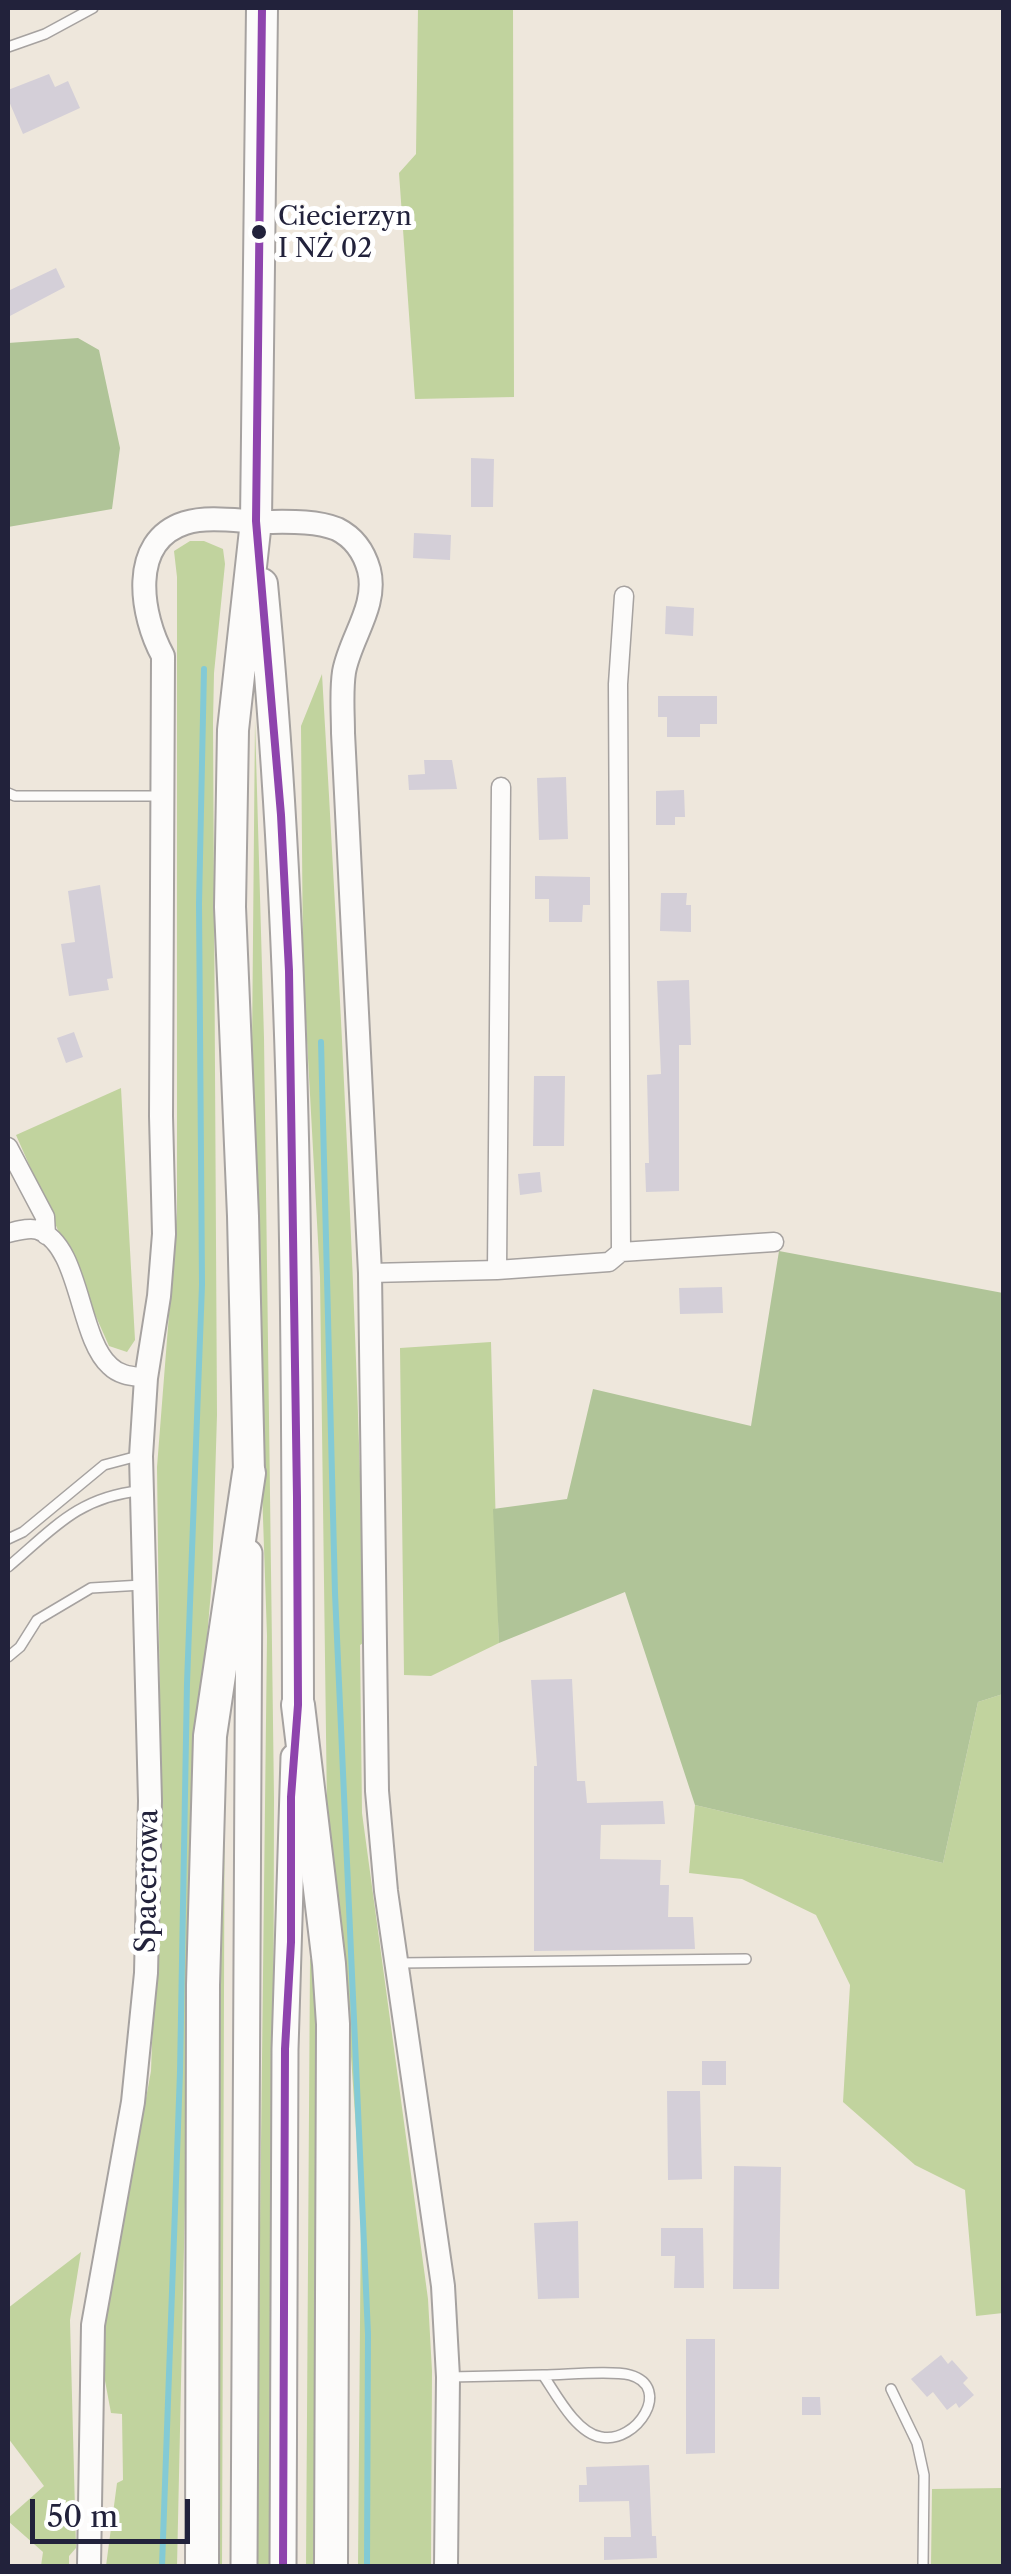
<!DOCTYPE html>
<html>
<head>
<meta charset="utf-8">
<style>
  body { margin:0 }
  #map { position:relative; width:1011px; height:2574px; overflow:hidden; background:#eee7dc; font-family:"Libre Caslon Text",serif }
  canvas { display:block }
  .frame { position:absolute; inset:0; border:10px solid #22223b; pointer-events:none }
  .scale { position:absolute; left:30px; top:2499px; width:160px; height:45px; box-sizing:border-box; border:5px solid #22223b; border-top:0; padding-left:12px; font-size:30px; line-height:35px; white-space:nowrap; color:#22223b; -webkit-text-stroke:8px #fff; paint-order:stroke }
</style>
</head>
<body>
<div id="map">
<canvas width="1011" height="2574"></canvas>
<div class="frame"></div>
<div class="scale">50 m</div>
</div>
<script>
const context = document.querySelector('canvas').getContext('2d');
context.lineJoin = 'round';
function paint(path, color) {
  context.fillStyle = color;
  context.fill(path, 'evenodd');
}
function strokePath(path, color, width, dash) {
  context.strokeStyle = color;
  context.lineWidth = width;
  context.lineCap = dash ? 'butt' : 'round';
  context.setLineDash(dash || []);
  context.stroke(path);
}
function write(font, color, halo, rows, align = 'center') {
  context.font = font + ' "Libre Caslon Text",serif';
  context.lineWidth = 10;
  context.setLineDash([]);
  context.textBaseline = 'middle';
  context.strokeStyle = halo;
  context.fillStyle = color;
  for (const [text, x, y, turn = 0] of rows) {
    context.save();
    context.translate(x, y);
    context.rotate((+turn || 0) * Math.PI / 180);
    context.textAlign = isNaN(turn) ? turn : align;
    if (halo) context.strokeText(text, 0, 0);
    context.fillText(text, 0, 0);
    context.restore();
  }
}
const green = new Path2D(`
  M418 8H513L514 397 415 399 399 173 416 154Z
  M190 541H204L223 549 225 564 214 673 213 723 217 1415 212 1579 194 1792 177 2566H106L117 2483 123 2480 122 2414 111 2413 103 2370 104 2329 151 2071 161 1795 157 1467 177 1212V577L174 551Z
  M322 674C341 997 357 1319 365 1642L360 1645 362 1813 428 2299 432 2371 431 2566H358L361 2202 347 1998 327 1810 320 1277 303 967 301 726Z
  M255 720 264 1038 274 1798 272 2566H256L267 1636 254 1253 252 1047Z
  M121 1088 135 1340 127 1352 109 1346 16 1135Z
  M491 1342 499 1643 431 1676 404 1675 400 1348Z
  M1003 1694V2313L976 2316 965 2190 915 2165 843 2102 850 1985 816 1915 742 1879 689 1873 695 1805 943 1863 978 1702Z
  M225 1703 222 2566H211V2360Z
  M310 1959 319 1960 320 2566H306Z
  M81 2252 70 2320 76 2548 69 2556V2566H41L43 2552 8 2521V2518L44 2486 8 2438V2308Z
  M1003 2488V2566H931L932 2489Z`);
const forest = new Path2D(`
  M78 338 99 350 120 448 112 509 8 527V343Z
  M779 1251 1003 1293V1694L978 1702 943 1863 695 1805 625 1592 499 1643 493 1509 567 1499 593 1389 751 1426Z`);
const stream = new Path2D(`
  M321 1042 335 1593 368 2334 367 2566
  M162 2566 180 2072 187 1683 202 1285 199 904 204 669`);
const building = new Path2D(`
  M49 74 55 87 68 81 80 108 23 134 8 99V90Z
  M56 268 65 287 8 317V291Z
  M471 458 494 459 493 507H471Z
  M414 533 451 535 450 560 413 558Z
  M666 606 694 608 693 636 665 634Z
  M658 696H717V724H700V737H667V717H658Z
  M424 760H452L457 789 409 790 408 775 425 774Z
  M566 777 568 839 539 840 537 778Z
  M684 790 685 817H675V825H656V791Z
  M535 876 590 877V905H583L582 922H549V899H535Z
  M100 885 113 978 107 979 109 990 69 996 61 944 75 942 68 891Z
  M661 893H687L686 905H691V932L660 931Z
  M689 980 691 1045H679V1191L646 1192 645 1163H649L647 1075 661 1074 657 981Z
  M74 1032 83 1057 66 1063 57 1038Z
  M534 1076H565L564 1146H533Z
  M540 1172 542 1192 520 1195 518 1174Z
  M722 1287 723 1313 680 1314 679 1288Z
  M572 1679 577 1781H585L587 1803 663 1801 665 1824 601 1825 600 1859 661 1860 660 1885H669L668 1917H693L695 1949 534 1951V1766H537L531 1680Z
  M702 2061H726V2085H702Z
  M667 2091H700L702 2179 668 2180Z
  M734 2166 781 2167 779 2289H733Z
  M578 2221 579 2298 538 2299 534 2223Z
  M661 2228H703L704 2288H674L675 2256H661Z
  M686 2339H715V2453L686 2454Z
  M941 2355 948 2364 952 2360 968 2378 963 2383 974 2395 959 2408 956 2403 947 2410 933 2392 927 2397 911 2379Z
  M802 2397H820L821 2415H802Z
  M649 2465 652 2536H656L657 2558 604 2560V2537H631L629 2501 579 2502V2485H587L586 2467Z`);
const service = new Path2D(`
  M8 47 45 34 93 8
  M8 793 15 796H160
  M8 1539 23 1532 104 1465 138 1456
  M8 1567C52 1530 78 1497 139 1491
  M8 1657 20 1647 37 1620 91 1588 142 1585
  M399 1963 746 1959
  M450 2377 543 2375C556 2394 576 2433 601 2437 637 2444 673 2387 630 2375 611 2370 565 2375 543 2375
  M891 2389 917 2443 924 2475 923 2566`);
const minor = new Path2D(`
  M8 1147 45 1217 46 1235
  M8 1233C17 1231 29 1227 38 1230 81 1245 78 1338 110 1366 120 1376 133 1376 146 1378
  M621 1252 618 684 624 596
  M497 1270 501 787
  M370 1273 497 1270 609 1262 621 1252 774 1242`);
const tertiary = new Path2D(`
  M89 2566 93 2325 133 2102 146 1973 150 1801 141 1456 146 1378 159 1296 164 1234 161 1116 163 656C141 616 128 541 185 523 208 516 237 521 261 522 285 522 314 520 337 529 353 537 364 552 369 570 378 606 350 638 344 672 341 692 343 713 343 733L370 1273 377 1791 386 1891 443 2286 448 2377 446 2566`);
const secondary = new Path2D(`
  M244 2566 249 1553
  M283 2566 285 2049 294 1757`);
const trunk = new Path2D(`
  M262 584C298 956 297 1331 298 1705
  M249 1473 243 1216 230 907 233 730 256 521 262 8`);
const motorway = new Path2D(`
  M298 1705 329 1964 333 2024 331 2566
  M202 2566 203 1985 210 1736 249 1473`);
const bus1 = new Path2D(`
  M262 8 256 521 281 815 289 971 297 1497 298 1705 291 1797V1942L285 2049 283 2566`);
const markers = [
  [259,232,9,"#22223b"]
];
const busNames = [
  ["Ciecierzyn",278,217],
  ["I NŻ 02",278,249]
];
const streetNames = [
  ["Spacerowa",148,1881,-89]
];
paint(green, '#c1d39e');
paint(forest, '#b0c498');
strokePath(stream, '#83cad5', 6);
paint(building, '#d4cfd8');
strokePath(service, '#a6a2a0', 12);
strokePath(minor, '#a6a2a0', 21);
strokePath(tertiary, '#a6a2a0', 26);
strokePath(secondary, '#a6a2a0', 29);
strokePath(trunk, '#a6a2a0', 34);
strokePath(motorway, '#a6a2a0', 36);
strokePath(service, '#fcfbfa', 9);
strokePath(minor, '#fcfbfa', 18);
strokePath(tertiary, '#fcfbfa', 22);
strokePath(secondary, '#fcfbfa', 25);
strokePath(trunk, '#fcfbfa', 30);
strokePath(motorway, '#fcfbfa', 32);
strokePath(bus1, '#8e44ad', 8);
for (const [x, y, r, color] of markers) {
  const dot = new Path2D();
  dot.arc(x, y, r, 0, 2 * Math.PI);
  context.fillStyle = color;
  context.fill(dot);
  strokePath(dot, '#fff', 4);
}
write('26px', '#22223b', '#fff', busNames, 'left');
write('28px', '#22223b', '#fff', streetNames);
</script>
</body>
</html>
